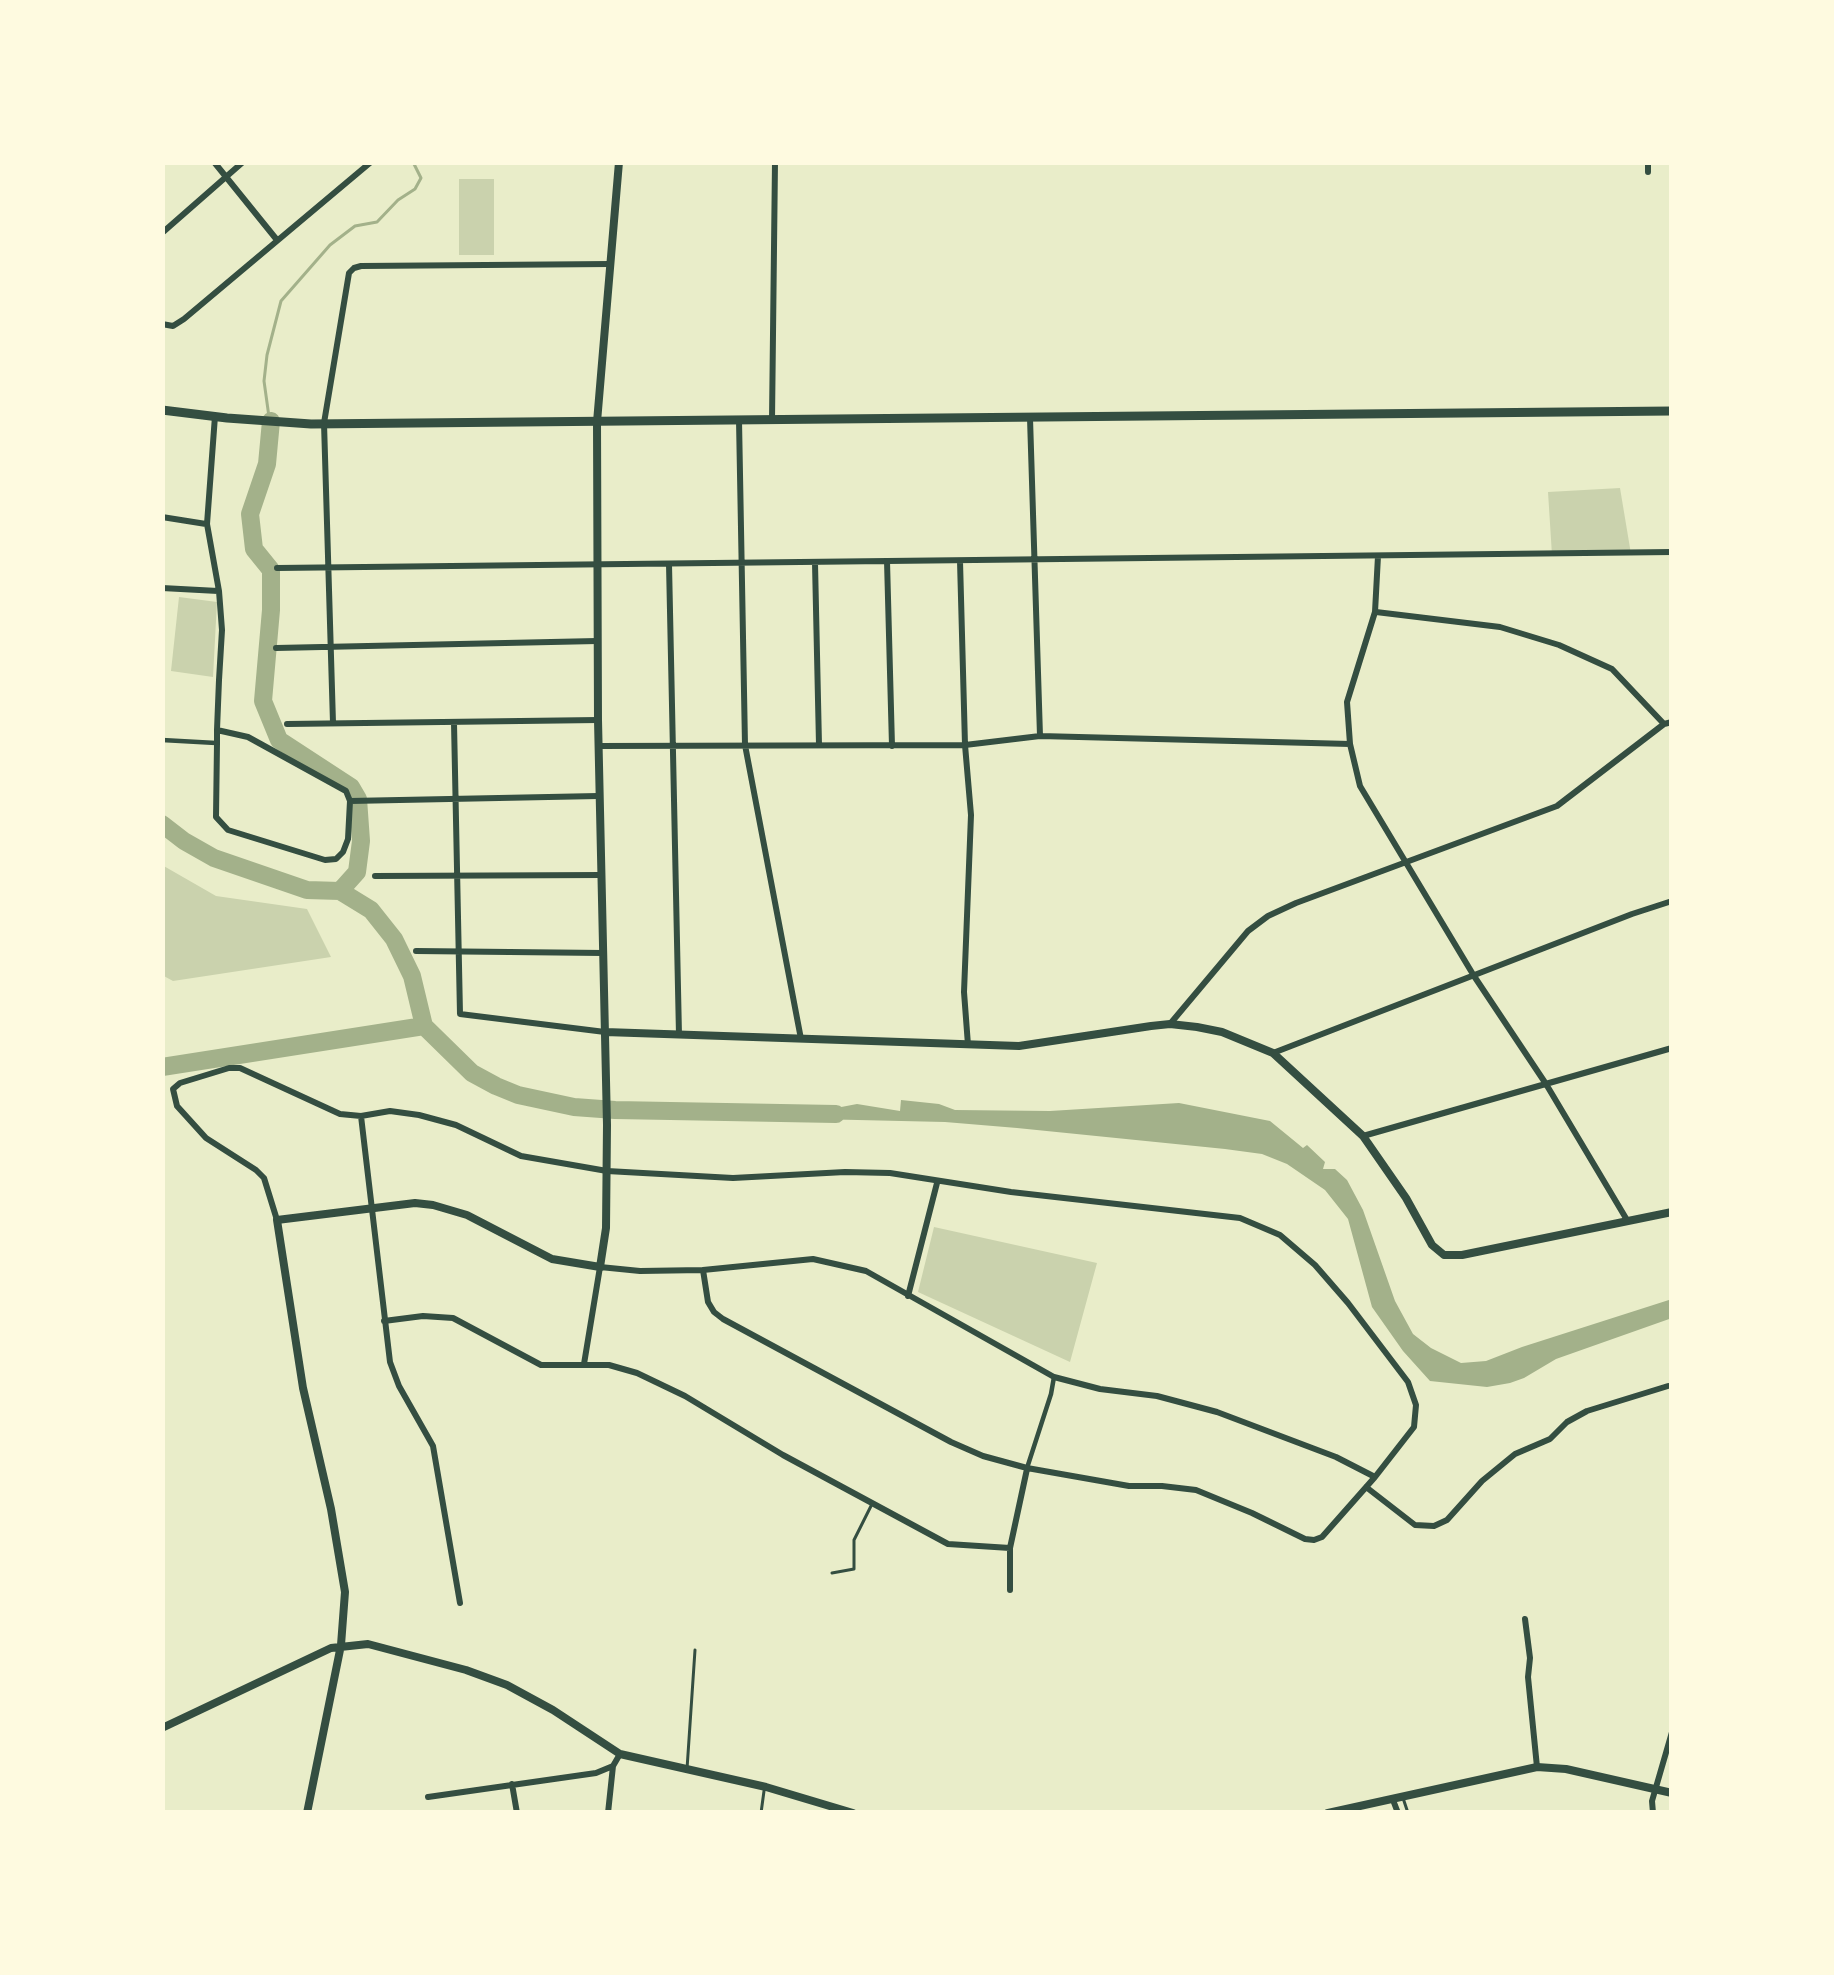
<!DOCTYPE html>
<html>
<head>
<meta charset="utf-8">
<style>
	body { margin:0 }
	#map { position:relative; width:1834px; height:1975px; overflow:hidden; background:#e9edc9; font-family:Karla,sans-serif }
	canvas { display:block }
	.frame { position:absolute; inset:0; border:165px solid #fefae0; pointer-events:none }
</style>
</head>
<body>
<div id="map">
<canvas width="1834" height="1975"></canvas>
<div class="frame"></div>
</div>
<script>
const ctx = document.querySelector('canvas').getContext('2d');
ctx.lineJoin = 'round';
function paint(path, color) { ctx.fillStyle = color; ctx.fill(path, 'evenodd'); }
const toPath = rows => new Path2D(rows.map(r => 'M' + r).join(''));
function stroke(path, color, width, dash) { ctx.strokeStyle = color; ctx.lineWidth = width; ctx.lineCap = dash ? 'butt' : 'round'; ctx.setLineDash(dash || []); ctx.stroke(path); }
paint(toPath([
	[459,179,494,179,494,255,459,255],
	[1620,488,1631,554,1552,555,1548,492],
	[179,597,217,602,213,677,171,671],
	[162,865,216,896,307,909,331,957,173,981,162,975],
	[934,1227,1097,1263,1070,1362,918,1292]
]), '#cad2ad');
paint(toPath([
	[901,1100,939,1104,955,1110,1050,1111,1179,1103,1270,1121,1303,1148,1307,1145,1325,1162,1323,1169,1335,1169,1347,1180,1363,1210,1395,1301,1413,1334,1431,1348,1461,1363,1486,1361,1522,1347,1672,1299,1672,1318,1556,1359,1524,1378,1510,1383,1487,1387,1430,1381,1403,1351,1372,1307,1348,1219,1325,1190,1287,1164,1262,1154,1225,1149,1017,1128,945,1122,814,1119,815,1112,857,1104,900,1111]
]), '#a3b18a');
stroke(toPath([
	[269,417,264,381,267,355,281,301,330,245,355,226,377,222,398,200,415,189,421,178,413,162]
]), '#a3b18a', 3);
stroke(toPath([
	[271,421,267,464,250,514,254,549,271,570,271,610,263,701,279,740,351,787,358,799,361,841,357,872,340,891],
	[162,824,184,841,214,858,307,890,340,891,371,910,394,939,412,976,424,1026,472,1073,496,1086,518,1095,574,1107,615,1110,836,1114],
	[162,1067,424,1026]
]), '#a3b18a', 18);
stroke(toPath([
	[832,1573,854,1569,854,1540,872,1504],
	[687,1769,695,1650],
	[1403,1798,1408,1813],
	[761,1813,764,1791]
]), '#344e41', 3);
stroke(toPath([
	[162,740,216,743],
	[1027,1468,1051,1394,1054,1377]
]), '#344e41', 4.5);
stroke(toPath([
	[214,162,277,240],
	[1648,162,1648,172],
	[162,233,243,162],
	[162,324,173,326,184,319,371,162],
	[215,416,207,524,219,591,222,630,219,680,217,730,217,743,216,817,228,830,325,860,336,859,343,852,348,839,350,801,346,791,248,737,217,730],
	[1030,418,1040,736],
	[739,420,745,745,801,1039],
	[772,420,775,162],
	[162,517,206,524],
	[1378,556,1375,612,1347,702,1350,744,1360,786,1474,976,1546,1084,1627,1220],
	[887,561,892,746],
	[960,561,965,745,971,815,964,992,968,1045],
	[815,563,819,745],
	[669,564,679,1035],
	[277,568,1672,552],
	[162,588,218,591],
	[1376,612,1500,627,1559,645,1612,669,1664,724],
	[276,648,597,641],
	[333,723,324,423,349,273,354,268,361,266,610,264],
	[454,723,460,1014,605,1032],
	[287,724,598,720],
	[599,746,965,745,1040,736,1350,744],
	[350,801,598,796],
	[375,876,602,875],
	[416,951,603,953],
	[1170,1024,1248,931,1268,916,1296,903,1557,806,1664,724,1672,722],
	[1273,1053,1632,914,1672,901],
	[361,1116,390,1362,399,1386,433,1446,460,1603],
	[1363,1136,1672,1048],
	[277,1220,264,1178,256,1170,206,1138,177,1106,173,1089,180,1083,229,1068,240,1068,340,1114,361,1116,390,1111,419,1115,456,1125,521,1156,607,1171,733,1178,845,1172,890,1173,1011,1192,1240,1218,1280,1235,1315,1265,1348,1303,1408,1382,1416,1405,1414,1427,1375,1477,1322,1537,1314,1540,1305,1539,1252,1513,1196,1490,1162,1486,1129,1486,1027,1468,983,1456,951,1442,723,1319,714,1312,708,1302,703,1270],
	[908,1296,937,1183],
	[384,1321,423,1316,453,1318,541,1365,609,1365,637,1373,685,1396,783,1455,948,1544,1010,1548],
	[584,1364,600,1267,640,1271,703,1270,813,1259,866,1271,1054,1377,1100,1389,1157,1396,1217,1412,1336,1457,1375,1477],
	[1366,1487,1415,1525,1434,1526,1447,1520,1482,1481,1515,1454,1550,1439,1567,1422,1587,1411,1668,1386],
	[1010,1590,1010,1548,1027,1469],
	[1525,1619,1530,1658,1528,1677,1537,1767],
	[512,1784,517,1813],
	[428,1797,596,1773,613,1766,620,1754],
	[1393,1800,1398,1813],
	[608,1813,613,1766],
	[1653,1813,1652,1801,1672,1732]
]), '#344e41', 6);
stroke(toPath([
	[605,1032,1019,1046,1151,1026,1170,1024,1197,1027,1222,1032,1273,1053,1363,1136,1406,1198,1432,1245,1444,1255,1462,1255,1672,1212],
	[162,1728,331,1648,368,1644,466,1670,507,1685,553,1710,620,1754,766,1787,853,1813],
	[307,1813,341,1645,345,1592,331,1509,303,1388,277,1220,415,1203,433,1205,467,1215,552,1259,600,1267,606,1228,607,1125,598,720,597,422,619,162],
	[1328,1813,1537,1767,1566,1769,1672,1793]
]), '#344e41', 8);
stroke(toPath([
	[162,410,227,418,311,424,1672,411]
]), '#344e41', 9);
</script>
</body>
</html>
